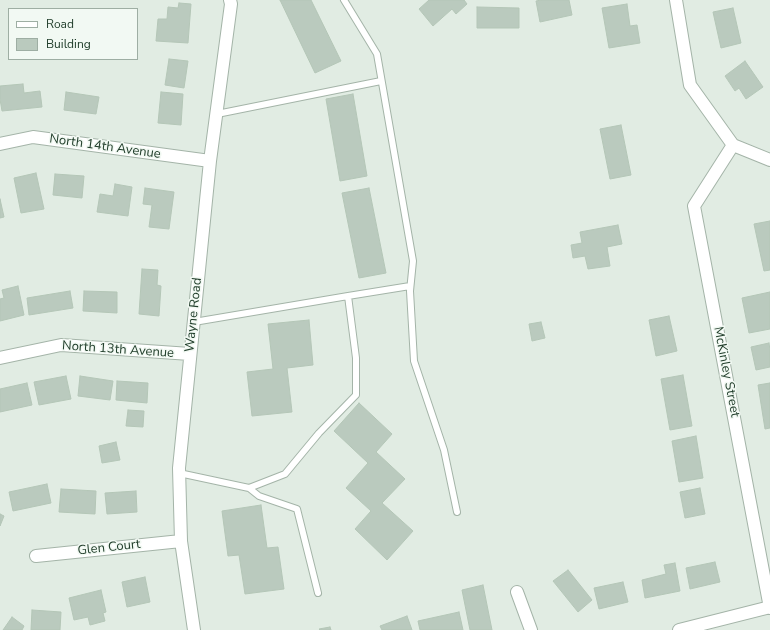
<!DOCTYPE html>
<html>
<head>
<meta charset="utf-8">
<style>
	body { margin:0 }
	#map { position:relative; width:770px; height:630px; overflow:hidden; background:#e1ece3; font-family:"Nunito Sans",sans-serif }
	canvas { display:block }
	.legend { position:absolute; left:8px; top:8px; width:130px; height:52px; box-sizing:border-box; background:#f2f9f3; border:1px solid #9eaea3; margin:0; padding:5px 7px; list-style:none; font-size:12px; color:#213e2b }
	.legend li { display:flex; align-items:center; gap:8px; height:20px }
	.legend b { width:20px; border:1px solid #9eaea3 }
</style>
</head>
<body>
<div id="map">
<canvas width="770" height="630"></canvas>
<ul class="legend">
<li><b style="height:5px;background:#fff"></b>Road</li>
<li><b style="height:11px;background:#bacabe"></b>Building</li>
</ul>
</div>
<script>
const ctx = document.querySelector('canvas').getContext('2d');
ctx.lineJoin = 'round';
function paint(path, color) { ctx.fillStyle = color; ctx.fill(path, 'evenodd'); }
const toPath = rows => new Path2D(rows.map(r => 'M' + r).join(''));
function stroke(path, color, width, dash) { ctx.strokeStyle = color; ctx.lineWidth = width; ctx.lineCap = dash ? 'butt' : 'round'; ctx.setLineDash(dash || []); ctx.stroke(path); }
function label(font, color, halo, rows, align = 'center') {
  ctx.font = font + ' "Nunito Sans",sans-serif'; ctx.lineWidth = 3; ctx.setLineDash([]); ctx.textBaseline = 'middle'; ctx.strokeStyle = halo; ctx.fillStyle = color; for (const [text, x, y, turn = 0] of rows) {
    ctx.save(); ctx.translate(x, y); ctx.rotate((+turn || 0) * Math.PI / 180); ctx.textAlign = isNaN(turn) ? turn : align; if (halo) ctx.strokeText(text, 0, 0); ctx.fillText(text, 0, 0); ctx.restore();
  }
}
const building = toPath([
	[280,0,311,0,341,61,315,73,280,0],
	[429,0,464,0,467,4,456,14,452,9,433,26,419,9,429,0],
	[541,0,569,0,572,15,540,22,536,1,541,0],
	[179,3,191,4,188,43,156,41,158,19,167,19,168,7,178,8,179,3],
	[627,4,630,26,637,25,640,43,609,48,602,8,627,4],
	[477,7,519,8,519,28,477,28,477,7],
	[733,8,741,43,721,48,713,12,733,8],
	[169,59,188,61,184,88,165,85,169,59],
	[745,61,763,87,746,99,739,88,735,91,725,76,745,61],
	[23,84,24,93,40,91,42,107,2,111,0,99,0,86,23,84],
	[66,92,99,97,96,114,64,110,66,92],
	[161,92,183,94,181,125,158,123,161,92],
	[353,94,367,176,340,181,326,99,353,94],
	[621,125,631,175,610,179,600,129,621,125],
	[36,173,44,209,21,213,14,178,36,173],
	[55,174,84,176,82,198,53,195,55,174],
	[115,184,132,187,128,216,97,212,100,194,113,196,115,184],
	[145,188,174,192,169,229,149,227,152,205,143,204,145,188],
	[369,188,386,273,359,278,342,193,369,188],
	[0,199,4,217,0,218,0,199],
	[770,221,770,270,764,271,754,224,770,221],
	[618,225,622,244,607,247,610,266,588,269,585,256,573,258,571,245,582,243,580,232,618,225],
	[142,269,158,270,157,285,161,286,159,316,139,314,142,269],
	[18,286,24,315,0,321,0,299,4,298,2,290,18,286],
	[70,291,73,308,29,315,27,298,70,291],
	[84,291,117,292,117,313,83,311,84,291],
	[770,292,770,329,749,333,742,298,770,292],
	[669,316,677,351,656,356,649,320,669,316],
	[309,320,313,365,287,368,292,412,252,416,247,372,273,369,268,324,309,320],
	[541,322,545,338,532,341,529,324,541,322],
	[769,343,770,350,770,367,756,370,751,347,769,343],
	[683,375,692,426,670,430,661,379,683,375],
	[66,376,71,399,39,405,34,382,66,376],
	[80,376,113,381,110,400,78,396,80,376],
	[117,381,148,383,147,403,116,400,117,381],
	[27,383,32,405,0,412,0,389,27,383],
	[770,383,770,428,765,429,758,385,770,383],
	[359,403,392,434,376,452,405,479,382,503,413,531,387,560,355,529,371,511,346,488,368,463,334,431,359,403],
	[128,410,144,411,143,427,126,426,128,410],
	[696,436,703,478,679,482,672,441,696,436],
	[116,442,120,460,102,463,99,446,116,442],
	[47,484,51,503,13,511,9,492,47,484],
	[700,488,705,514,685,518,680,492,700,488],
	[61,489,96,491,95,514,59,512,61,489],
	[136,491,137,512,107,514,105,493,136,491],
	[261,505,267,548,278,547,284,589,245,594,239,555,228,556,222,511,261,505],
	[0,514,4,516,0,526,0,514],
	[715,562,720,582,690,589,686,568,715,562],
	[675,563,680,591,645,598,642,580,666,574,664,565,675,563],
	[568,570,592,600,578,612,553,581,568,570],
	[145,577,150,602,127,607,122,582,145,577],
	[623,582,628,602,599,609,594,588,623,582],
	[483,585,492,630,470,630,462,590,483,585],
	[101,590,106,612,103,613,105,621,90,625,88,617,74,620,69,598,101,590],
	[32,610,61,612,60,630,31,630,32,610],
	[459,612,463,630,420,630,418,621,459,612],
	[407,616,412,630,382,630,380,626,407,616],
	[12,617,24,626,22,630,3,630,12,617],
	[330,627,331,630,320,630,319,629,330,627]
]);
paint(building, '#bacabe');
stroke(building, '#b4c6b7', 1);
const service = toPath([
	[344,0,377,54,413,261,410,291,414,361,444,450,457,512],
	[217,114,381,81],
	[194,322,348,296],
	[179,473,249,488],
	[318,593,297,509,259,496,249,488,285,474,319,433,356,395,356,358,348,296,410,286]
]);
const minor = toPath([
	[676,0,690,85,733,145,770,160],
	[0,144,33,137,210,161],
	[733,145,694,206,770,608],
	[0,358,61,345,190,354],
	[36,556,181,541],
	[517,592,531,630],
	[194,630,181,541,179,468,210,161,231,4,230,0],
	[679,630,770,607]
]);
stroke(service, '#a4b4a8', 8);
stroke(minor, '#a4b4a8', 14);
stroke(service, '#fff', 6);
stroke(minor, '#fff', 12);
label('13px', '#213e2b', '#f2f9f3', [
	["North 14th Avenue",105,147,8],
	["Wayne Road",194,315,-84],
	["North 13th Avenue",118,350,4],
	["McKinley Street",726,372,79],
	["Glen Court",109,548,-6]
]);
</script>
</body>
</html>
